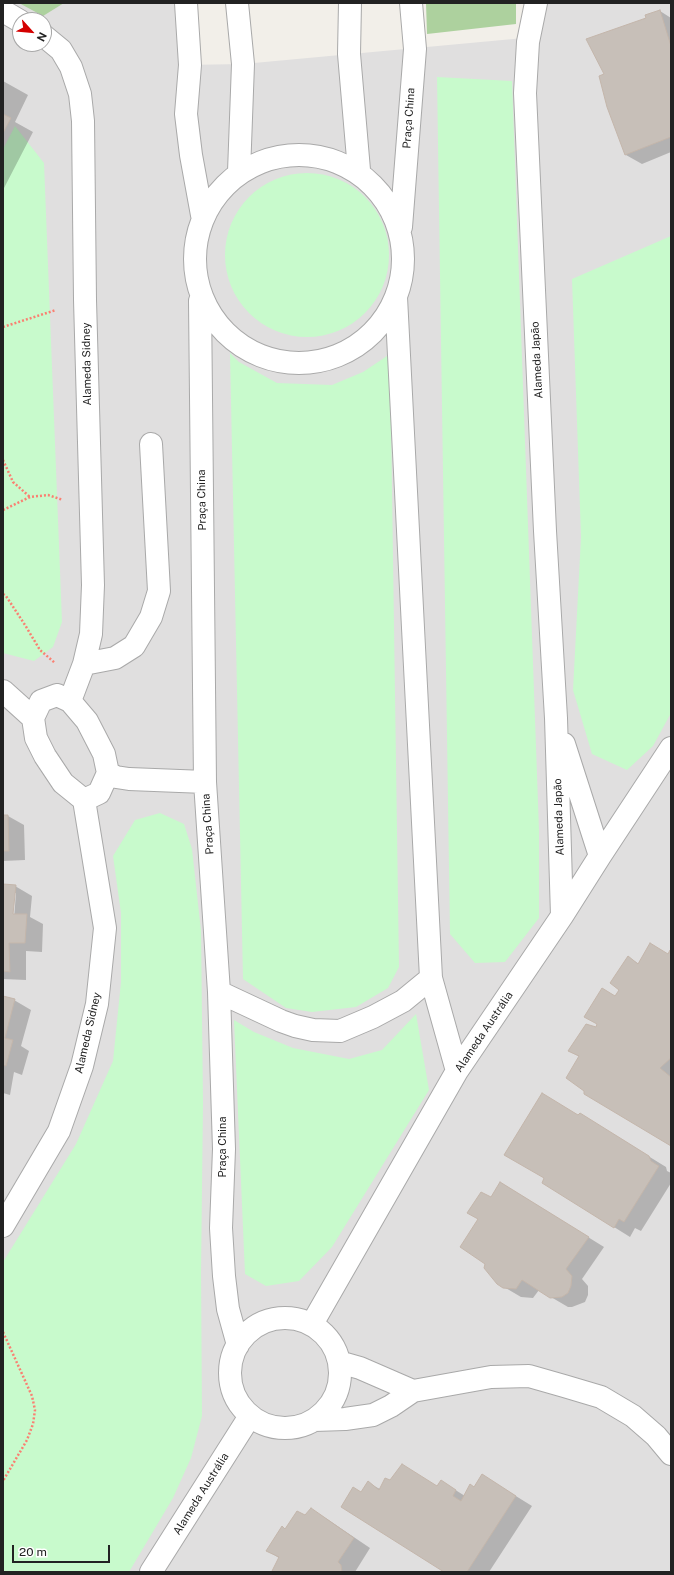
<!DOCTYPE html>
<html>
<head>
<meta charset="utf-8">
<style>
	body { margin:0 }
	#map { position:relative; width:674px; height:1575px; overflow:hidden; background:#f2efe9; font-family:"Public Sans",sans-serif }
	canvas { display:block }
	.frame { position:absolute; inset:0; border:4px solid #222; pointer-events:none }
	.north { position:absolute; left:12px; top:12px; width:40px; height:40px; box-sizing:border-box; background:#fff; border:1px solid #a7a7a7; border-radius:50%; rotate:117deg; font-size:11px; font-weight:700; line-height:16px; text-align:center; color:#222 }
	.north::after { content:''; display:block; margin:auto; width:14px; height:18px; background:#d40000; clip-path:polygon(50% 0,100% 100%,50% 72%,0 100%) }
	.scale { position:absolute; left:12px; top:1545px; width:98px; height:18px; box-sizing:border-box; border:2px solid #222; border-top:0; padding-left:5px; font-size:12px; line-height:14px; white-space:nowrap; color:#222; -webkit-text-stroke:3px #fff; paint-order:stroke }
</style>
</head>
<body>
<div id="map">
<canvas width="674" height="1575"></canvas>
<div class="frame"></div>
<div class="north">N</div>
<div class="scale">20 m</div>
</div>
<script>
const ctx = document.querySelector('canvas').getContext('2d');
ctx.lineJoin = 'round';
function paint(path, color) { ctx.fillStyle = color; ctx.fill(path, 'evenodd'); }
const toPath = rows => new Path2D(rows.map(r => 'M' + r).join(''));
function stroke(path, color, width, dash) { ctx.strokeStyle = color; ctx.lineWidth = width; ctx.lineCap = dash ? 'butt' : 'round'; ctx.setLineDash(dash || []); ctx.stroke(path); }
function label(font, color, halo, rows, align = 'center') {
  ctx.font = font + ' "Public Sans",sans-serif'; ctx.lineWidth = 3; ctx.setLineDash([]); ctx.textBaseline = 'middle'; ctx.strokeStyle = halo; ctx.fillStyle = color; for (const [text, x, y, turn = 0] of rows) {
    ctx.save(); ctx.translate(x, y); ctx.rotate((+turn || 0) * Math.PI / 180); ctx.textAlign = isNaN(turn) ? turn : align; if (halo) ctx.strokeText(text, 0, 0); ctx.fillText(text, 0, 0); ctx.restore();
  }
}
paint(toPath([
	[3,3,180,3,184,65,243,64,524,38,525,3,671,3,671,1572,3,1572],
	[20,20,44,20,44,44,20,44]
]), '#e0dfdf');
paint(toPath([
	[19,3,64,3,43,16],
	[426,3,516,3,516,24,427,34]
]), '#add19e');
paint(toPath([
	[437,77,512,81,539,830,539,918,505,962,475,963,450,934],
	[15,126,44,163,62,622,53,647,34,661,3,653,3,149],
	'225 255a82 82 0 1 1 164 0a82 82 0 1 1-164 0Z',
	[671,236,671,713,653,746,627,770,592,754,573,690,581,537,572,279],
	[230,353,239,362,277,383,332,385,363,372,390,354,399,967,388,988,356,1007,312,1012,286,1008,243,979],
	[160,813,184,824,192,849,201,931,203,1103,201,1272,202,1416,191,1458,173,1498,129,1572,3,1572,3,1262,76,1144,113,1061,121,982,121,913,113,856,135,820],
	[416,1014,429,1090,332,1247,299,1281,266,1286,245,1274,234,1020,254,1032,293,1048,349,1059,382,1050]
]), '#c8facc');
paint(toPath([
	[660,11,671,18,671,152,642,164,626,155,606,75,647,19],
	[3,81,28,95,15,122,33,132,3,190],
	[3,816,8,816,24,825,25,860,3,861],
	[3,885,15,886,32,896,30,917,43,924,42,952,26,951,26,980,3,979],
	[14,893,16,893,14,919,12,919],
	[671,952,671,1145,580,1057,569,1051,596,1028,620,989,628,957,639,964,669,955],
	[3,997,14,1000,31,1010,21,1046,29,1051,22,1075,14,1072,10,1095,3,1093],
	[580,1114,666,1167,667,1171,671,1173,671,1183,641,1231,635,1228,630,1237,614,1227,578,1116],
	[501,1183,604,1247,582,1279,588,1286,588,1295,585,1302,572,1307,568,1307,539,1290,533,1298,521,1297,504,1287,492,1198],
	[441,1481,465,1496,474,1488,498,1485,532,1506,489,1572,446,1572,362,1493,368,1483,380,1489,437,1486],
	[311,1510,327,1519,370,1548,355,1572,276,1572,279,1558,268,1551,286,1530,306,1516]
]), '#0003');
const building = toPath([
	[660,10,671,46,671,137,625,155,607,107,599,76,604,74,586,39,646,18,645,15,660,10],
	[3,114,11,118,3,133,3,114],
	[3,815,8,815,9,851,3,851,3,815],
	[3,884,16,885,13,914,27,914,25,943,9,943,10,972,3,971,3,884],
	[650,943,668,954,670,950,671,951,671,1058,660,1068,671,1077,671,1146,584,1094,584,1091,566,1078,579,1056,568,1051,586,1024,596,1027,597,1024,584,1017,602,988,615,996,619,990,610,983,628,956,638,964,650,943],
	[3,996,15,999,5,1038,13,1040,6,1066,3,1065,3,996],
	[542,1093,578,1115,580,1113,649,1156,651,1161,659,1166,624,1222,619,1219,614,1228,542,1183,544,1178,504,1155,542,1093],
	[500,1182,589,1237,566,1269,572,1276,571,1286,568,1293,562,1297,550,1298,522,1280,516,1289,503,1288,497,1284,484,1268,485,1264,460,1247,478,1219,467,1213,481,1192,491,1197,500,1182],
	[402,1464,437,1486,441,1480,456,1490,453,1496,461,1501,470,1484,474,1487,482,1474,516,1496,467,1572,444,1572,341,1507,353,1487,361,1492,368,1481,379,1490,385,1478,390,1480,402,1464],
	[311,1508,354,1538,338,1562,341,1565,342,1572,274,1572,272,1571,279,1557,266,1551,282,1526,285,1529,297,1511,305,1515,311,1508]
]);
paint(building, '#c7bfb8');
stroke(building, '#c4b6ab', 1);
const minor = toPath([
	[186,3,190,65,186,114,191,155,202,215],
	[237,3,243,64,239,172],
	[350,3,349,54,359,170],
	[536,3,528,42,525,93,545,531,556,718,562,916],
	[3,11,20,21],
	[44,36,61,50,71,67,80,94,83,121,85,300,93,585,91,634,84,664,70,701],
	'195 259a104 104 0 1 1 208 0a104 104 0 1 1-208 0Z',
	[401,227,415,49,411,3],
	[396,297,431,978,457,1071],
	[200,301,205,782,219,992,224,1149,221,1228,224,1276,228,1309,238,1345],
	[84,664,115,658,134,646,151,617,159,591,151,444],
	[3,691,33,718],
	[57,695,70,701,87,721,104,754,108,773,99,793,84,800,63,783,45,756,36,738,33,718,41,701,57,695],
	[564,744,600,856],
	[108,773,116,777,129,779,205,782],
	[219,992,281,1021,295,1026,313,1030,340,1031,373,1017,403,1001,431,978],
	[3,1226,59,1131,82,1066,97,1004,105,928,84,800],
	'230 1373a55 55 0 1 1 110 0a55 55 0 1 1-110 0Z',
	[312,1324,457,1071,562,916,600,856,671,748],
	[339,1362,360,1368,413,1391],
	[314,1420,345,1419,373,1415,391,1406,413,1391,491,1377,529,1376,564,1386,601,1397,633,1416,656,1436,671,1454],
	[151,1572,250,1416]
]);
stroke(minor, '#a9a9a9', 24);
stroke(toPath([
	[3,327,56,310],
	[3,460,13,482,30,497,29,497],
	[3,510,30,497,48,495,63,500],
	[3,594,6,596,25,625,40,650,55,663],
	[3,1332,32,1396,35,1410,33,1424,27,1440,3,1481]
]), '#fa8072', 2.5, [2, 2]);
stroke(minor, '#fff', 22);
label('11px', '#222', '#fff', [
	["Praça China",409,118,-86],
	["Alameda Japão",537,360,-93],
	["Alameda Sidney",87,364,-91],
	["Praça China",202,500,-91],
	["Alameda Japão",559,817,-92],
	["Praça China",208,824,-94],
	["Alameda Austrália",484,1032,-56],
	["Alameda Sidney",88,1033,-77],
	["Praça China",223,1147,-90],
	["Alameda Austrália",201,1494,-58]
]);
</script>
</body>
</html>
